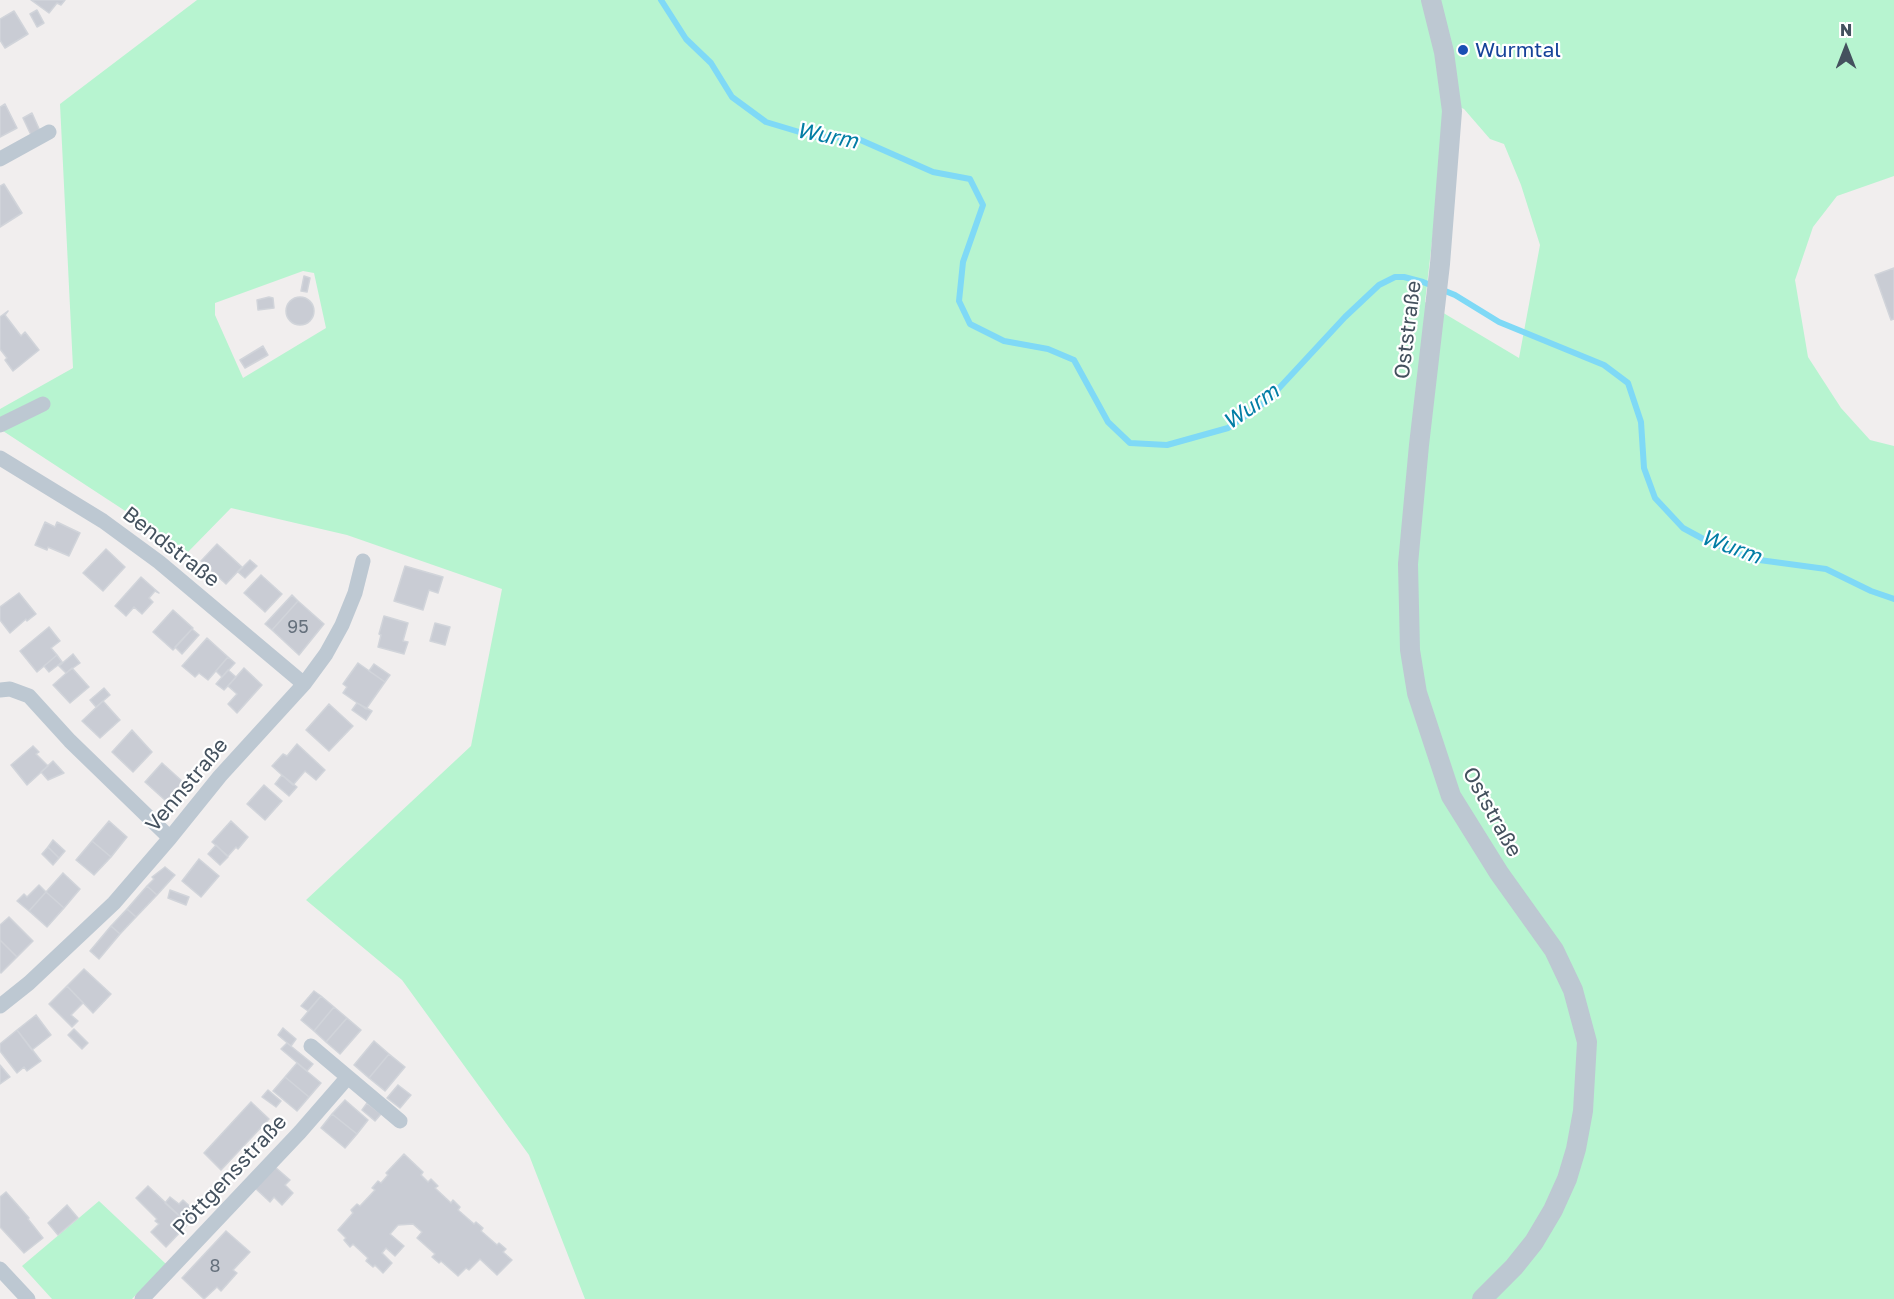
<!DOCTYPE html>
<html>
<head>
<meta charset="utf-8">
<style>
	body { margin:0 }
	#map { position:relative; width:1894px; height:1299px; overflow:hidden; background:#f1eeee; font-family:"Golos Text",sans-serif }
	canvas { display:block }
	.north { position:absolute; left:1816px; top:18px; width:60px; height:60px; -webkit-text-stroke:4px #fff; paint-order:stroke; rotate:0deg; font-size:16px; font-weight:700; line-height:24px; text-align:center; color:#44515e }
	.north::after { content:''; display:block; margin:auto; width:21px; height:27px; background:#44515e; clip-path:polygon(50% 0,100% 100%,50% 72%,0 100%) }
</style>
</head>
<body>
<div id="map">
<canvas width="1894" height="1299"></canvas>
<div class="north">N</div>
</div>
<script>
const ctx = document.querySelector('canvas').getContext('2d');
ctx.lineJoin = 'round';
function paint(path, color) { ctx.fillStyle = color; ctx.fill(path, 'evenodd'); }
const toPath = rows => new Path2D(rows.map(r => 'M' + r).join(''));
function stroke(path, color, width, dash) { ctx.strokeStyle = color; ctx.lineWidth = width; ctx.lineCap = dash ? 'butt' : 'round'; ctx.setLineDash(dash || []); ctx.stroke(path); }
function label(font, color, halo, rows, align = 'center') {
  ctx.font = font + ' "Golos Text",sans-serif'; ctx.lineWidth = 4.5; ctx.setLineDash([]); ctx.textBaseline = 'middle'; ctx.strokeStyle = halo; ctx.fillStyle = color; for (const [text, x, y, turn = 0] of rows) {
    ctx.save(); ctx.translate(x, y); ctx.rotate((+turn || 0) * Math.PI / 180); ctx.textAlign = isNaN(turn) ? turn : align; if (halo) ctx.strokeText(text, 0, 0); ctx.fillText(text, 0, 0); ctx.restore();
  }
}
paint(toPath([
	[197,0,1894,0,1894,176,1837,196,1813,227,1795,280,1808,357,1841,408,1870,440,1894,446,1894,1299,585,1299,529,1155,402,980,306,900,471,746,502,589,347,535,231,508,188,552,0,429,0,409,73,368,60,104],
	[1448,102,1464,109,1490,139,1504,144,1521,185,1540,245,1519,358,1425,302],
	[303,271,314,273,326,328,243,378,215,315,215,303],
	[99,1201,166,1264,132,1299,52,1299,22,1266]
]), '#b7f4d0');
stroke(toPath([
	[661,0,686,39,711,63,732,97,766,122,816,137,856,138,933,172,970,179,983,205,963,262,959,301,970,324,1004,341,1048,349,1074,360,1108,422,1130,443,1167,445,1228,428,1268,400,1345,317,1379,285,1395,277,1404,277,1423,282,1455,295,1499,322,1604,365,1628,383,1641,422,1644,468,1655,498,1683,528,1707,541,1752,559,1826,569,1871,591,1894,599]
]), '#7fd9f6', 6);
const building = toPath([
	[31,0,65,0,61,5,57,3,49,13,31,0],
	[37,10,44,23,37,27,30,14,37,10],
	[14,11,28,34,5,48,0,40,0,19,14,11],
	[5,104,17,128,0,137,0,107,5,104],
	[32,113,40,131,31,135,23,118,32,113],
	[4,184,22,213,0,227,0,186,4,184],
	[1894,268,1894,319,1891,320,1875,275,1894,268],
	[304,276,310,278,307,292,301,291,304,276],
	[269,297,273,298,274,308,258,310,257,300,269,297],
	'286 311a14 14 0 1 1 28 0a14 14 0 1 1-28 0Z',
	[8,311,5,315,21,336,25,332,39,350,13,371,5,360,7,358,0,349,0,317,8,311],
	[263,346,268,355,245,368,240,360,263,346],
	[45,522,55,527,57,522,80,533,69,556,48,547,47,550,35,545,45,522],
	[217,544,242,567,226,584,201,561,217,544],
	[106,549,125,567,103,591,83,573,106,549],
	[250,560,257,566,245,578,238,572,250,560],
	[405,566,443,577,438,593,429,590,423,610,394,601,405,566],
	[261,575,282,594,265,612,244,593,261,575],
	[141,577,159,593,155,591,149,598,153,602,142,614,134,607,126,616,115,606,141,577],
	[19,593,36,614,27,621,26,619,10,633,0,620,0,607,19,593],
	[292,595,298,601,272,630,265,624,292,595],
	[298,601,324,624,299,655,272,630,298,601],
	[173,610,193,628,173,650,153,632,173,610],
	[384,616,408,623,403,641,408,642,404,654,378,647,381,635,379,634,384,616],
	[435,623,450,627,445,645,430,641,435,623],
	[49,627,60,641,51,648,57,655,37,672,20,651,49,627],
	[192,629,199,635,182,654,175,647,192,629],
	[207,638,228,657,208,680,199,673,195,677,182,666,207,638],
	[73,654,80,663,66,673,59,666,73,654],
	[57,655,62,662,49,672,44,666,57,655],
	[228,657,235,663,222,677,216,671,228,657],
	[358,663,385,682,366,709,343,693,347,687,343,684,358,663],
	[374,664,390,675,385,682,369,671,374,664],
	[72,668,89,687,70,703,53,685,72,668],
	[244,668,262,685,237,713,228,704,237,694,228,686,244,668],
	[228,670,236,677,224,690,216,684,228,670],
	[104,688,110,695,96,707,90,700,104,688],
	[103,701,120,720,100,738,82,721,103,701],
	[357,703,372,711,366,720,352,710,357,703],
	[329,704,353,726,329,751,306,730,329,704],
	[132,730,152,752,133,772,112,752,132,730],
	[297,744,325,770,316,780,305,771,293,785,272,766,283,754,287,756,297,744],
	[33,746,39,752,36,754,48,766,27,785,11,765,33,746],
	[53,761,64,773,48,780,41,772,53,761],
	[162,763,183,782,166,801,145,782,162,763],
	[282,775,297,787,289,796,275,784,282,775],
	[264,785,282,801,265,820,247,804,264,785],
	[109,821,127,837,111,857,92,841,109,821],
	[231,821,248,837,238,849,236,847,228,856,212,842,231,821],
	[53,840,65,851,59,858,48,847,53,840],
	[92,841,111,857,94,875,76,860,92,841],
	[216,845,228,857,220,865,208,854,216,845],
	[48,847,59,858,53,865,42,854,48,847],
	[199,859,219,876,201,897,182,881,199,859],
	[165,867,175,875,157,895,147,886,154,879,152,877,165,867],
	[63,873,80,889,64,908,46,892,63,873],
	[39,885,46,892,29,911,17,901,24,894,27,897,39,885],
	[147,886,157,895,136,917,127,909,147,886],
	[170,890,189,897,186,905,168,898,170,890],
	[46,892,64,908,47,927,29,911,46,892],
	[127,909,136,917,120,934,111,926,127,909],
	[9,917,33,941,17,957,0,940,0,925,9,917],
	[111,926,120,934,99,959,90,951,111,926],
	[0,940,17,957,1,973,0,972,0,940],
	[84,969,111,994,93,1013,67,986,84,969],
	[67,986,83,1003,71,1015,78,1021,72,1027,49,1004,67,986],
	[314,991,321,996,308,1011,301,1006,314,991],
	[321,996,334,1007,314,1031,301,1020,321,996],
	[334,1007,347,1018,326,1042,314,1031,334,1007],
	[36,1015,51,1035,32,1050,17,1030,36,1015],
	[347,1018,361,1030,340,1054,326,1042,347,1018],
	[283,1028,296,1039,291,1046,278,1035,283,1028],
	[74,1029,88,1043,82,1049,68,1035,74,1029],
	[17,1030,41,1061,27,1071,24,1067,17,1073,0,1051,0,1044,17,1030],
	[374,1041,389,1054,369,1078,354,1065,374,1041],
	[287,1043,313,1064,307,1071,281,1049,287,1043],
	[389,1054,405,1067,385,1091,369,1078,389,1054],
	[297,1063,321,1083,309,1097,285,1077,297,1063],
	[0,1065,10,1077,0,1084,0,1065],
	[285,1077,309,1097,297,1111,273,1091,285,1077],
	[398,1085,411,1095,400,1108,387,1098,398,1085],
	[268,1090,281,1101,276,1107,262,1097,268,1090],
	[345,1100,368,1120,357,1134,332,1114,345,1100],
	[251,1102,269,1119,221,1170,204,1153,251,1102],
	[367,1103,381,1114,375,1121,362,1110,367,1103],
	[332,1114,357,1134,345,1148,321,1128,332,1114],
	[404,1154,423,1172,421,1175,428,1182,431,1179,438,1186,435,1188,451,1203,453,1200,460,1207,458,1210,474,1224,476,1222,483,1228,481,1231,497,1245,499,1243,506,1249,503,1252,512,1260,497,1275,480,1259,469,1270,466,1268,458,1276,441,1261,439,1263,432,1257,435,1254,417,1238,422,1232,413,1224,398,1225,390,1234,404,1246,395,1256,386,1248,382,1253,392,1263,383,1273,375,1265,373,1267,366,1261,368,1258,353,1244,350,1247,344,1240,346,1238,338,1230,353,1213,351,1210,357,1204,360,1206,375,1190,372,1188,378,1181,381,1183,388,1175,386,1173,404,1154],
	[275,1167,290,1180,285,1185,293,1193,282,1205,274,1197,270,1202,255,1188,275,1167],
	[148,1186,188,1224,166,1247,151,1232,159,1224,155,1221,157,1219,136,1198,148,1186],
	[6,1192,29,1218,28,1219,43,1238,24,1253,0,1227,0,1197,6,1192],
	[170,1197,179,1204,183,1200,198,1214,188,1224,165,1203,170,1197],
	[67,1205,78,1218,58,1235,48,1223,67,1205],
	[226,1231,250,1252,233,1270,237,1273,221,1291,217,1287,204,1299,182,1278,226,1231]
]);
paint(building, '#c9ccd4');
stroke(building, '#d1d4da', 1.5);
stroke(toPath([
	[0,159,49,132],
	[0,425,43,404],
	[0,458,103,521,159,562,304,684],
	[0,690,10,689,29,696,70,741,170,838],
	[0,1006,29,983,114,903,170,838,220,776,304,684,326,654,342,625,355,593,363,561],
	[311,1046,400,1121],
	[0,1269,28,1299],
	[142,1299,300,1132,347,1078]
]), '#bdc8d2', 15);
stroke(toPath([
	[1431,0,1444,52,1452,111,1440,264,1419,445,1408,564,1410,650,1417,693,1451,796,1499,873,1554,950,1573,990,1587,1042,1583,1111,1576,1149,1567,1179,1553,1210,1534,1242,1514,1267,1482,1299]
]), '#bdc8d2', 20);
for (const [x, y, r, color] of [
	[1463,50,6,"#1a4fb4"]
]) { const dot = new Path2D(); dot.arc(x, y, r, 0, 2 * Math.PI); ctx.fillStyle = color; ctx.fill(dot); stroke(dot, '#fff', 2); }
label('18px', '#65707c', null, [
	["95",298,627],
	["8",215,1266]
]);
label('21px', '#164399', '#fff', [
	["Wurmtal",1475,50]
], 'left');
label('21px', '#44515e', '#fff', [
	["Oststraße",1408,330,-83],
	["Bendstraße",171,547,38],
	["Vennstraße",187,785,-50],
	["Oststraße",1492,812,61],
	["Pöttgensstraße",230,1175,-47]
]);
label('italic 22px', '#027da5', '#fff', [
	["Wurm",827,136,11],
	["Wurm",1251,407,-35],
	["Wurm",1731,547,20]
]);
</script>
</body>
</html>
